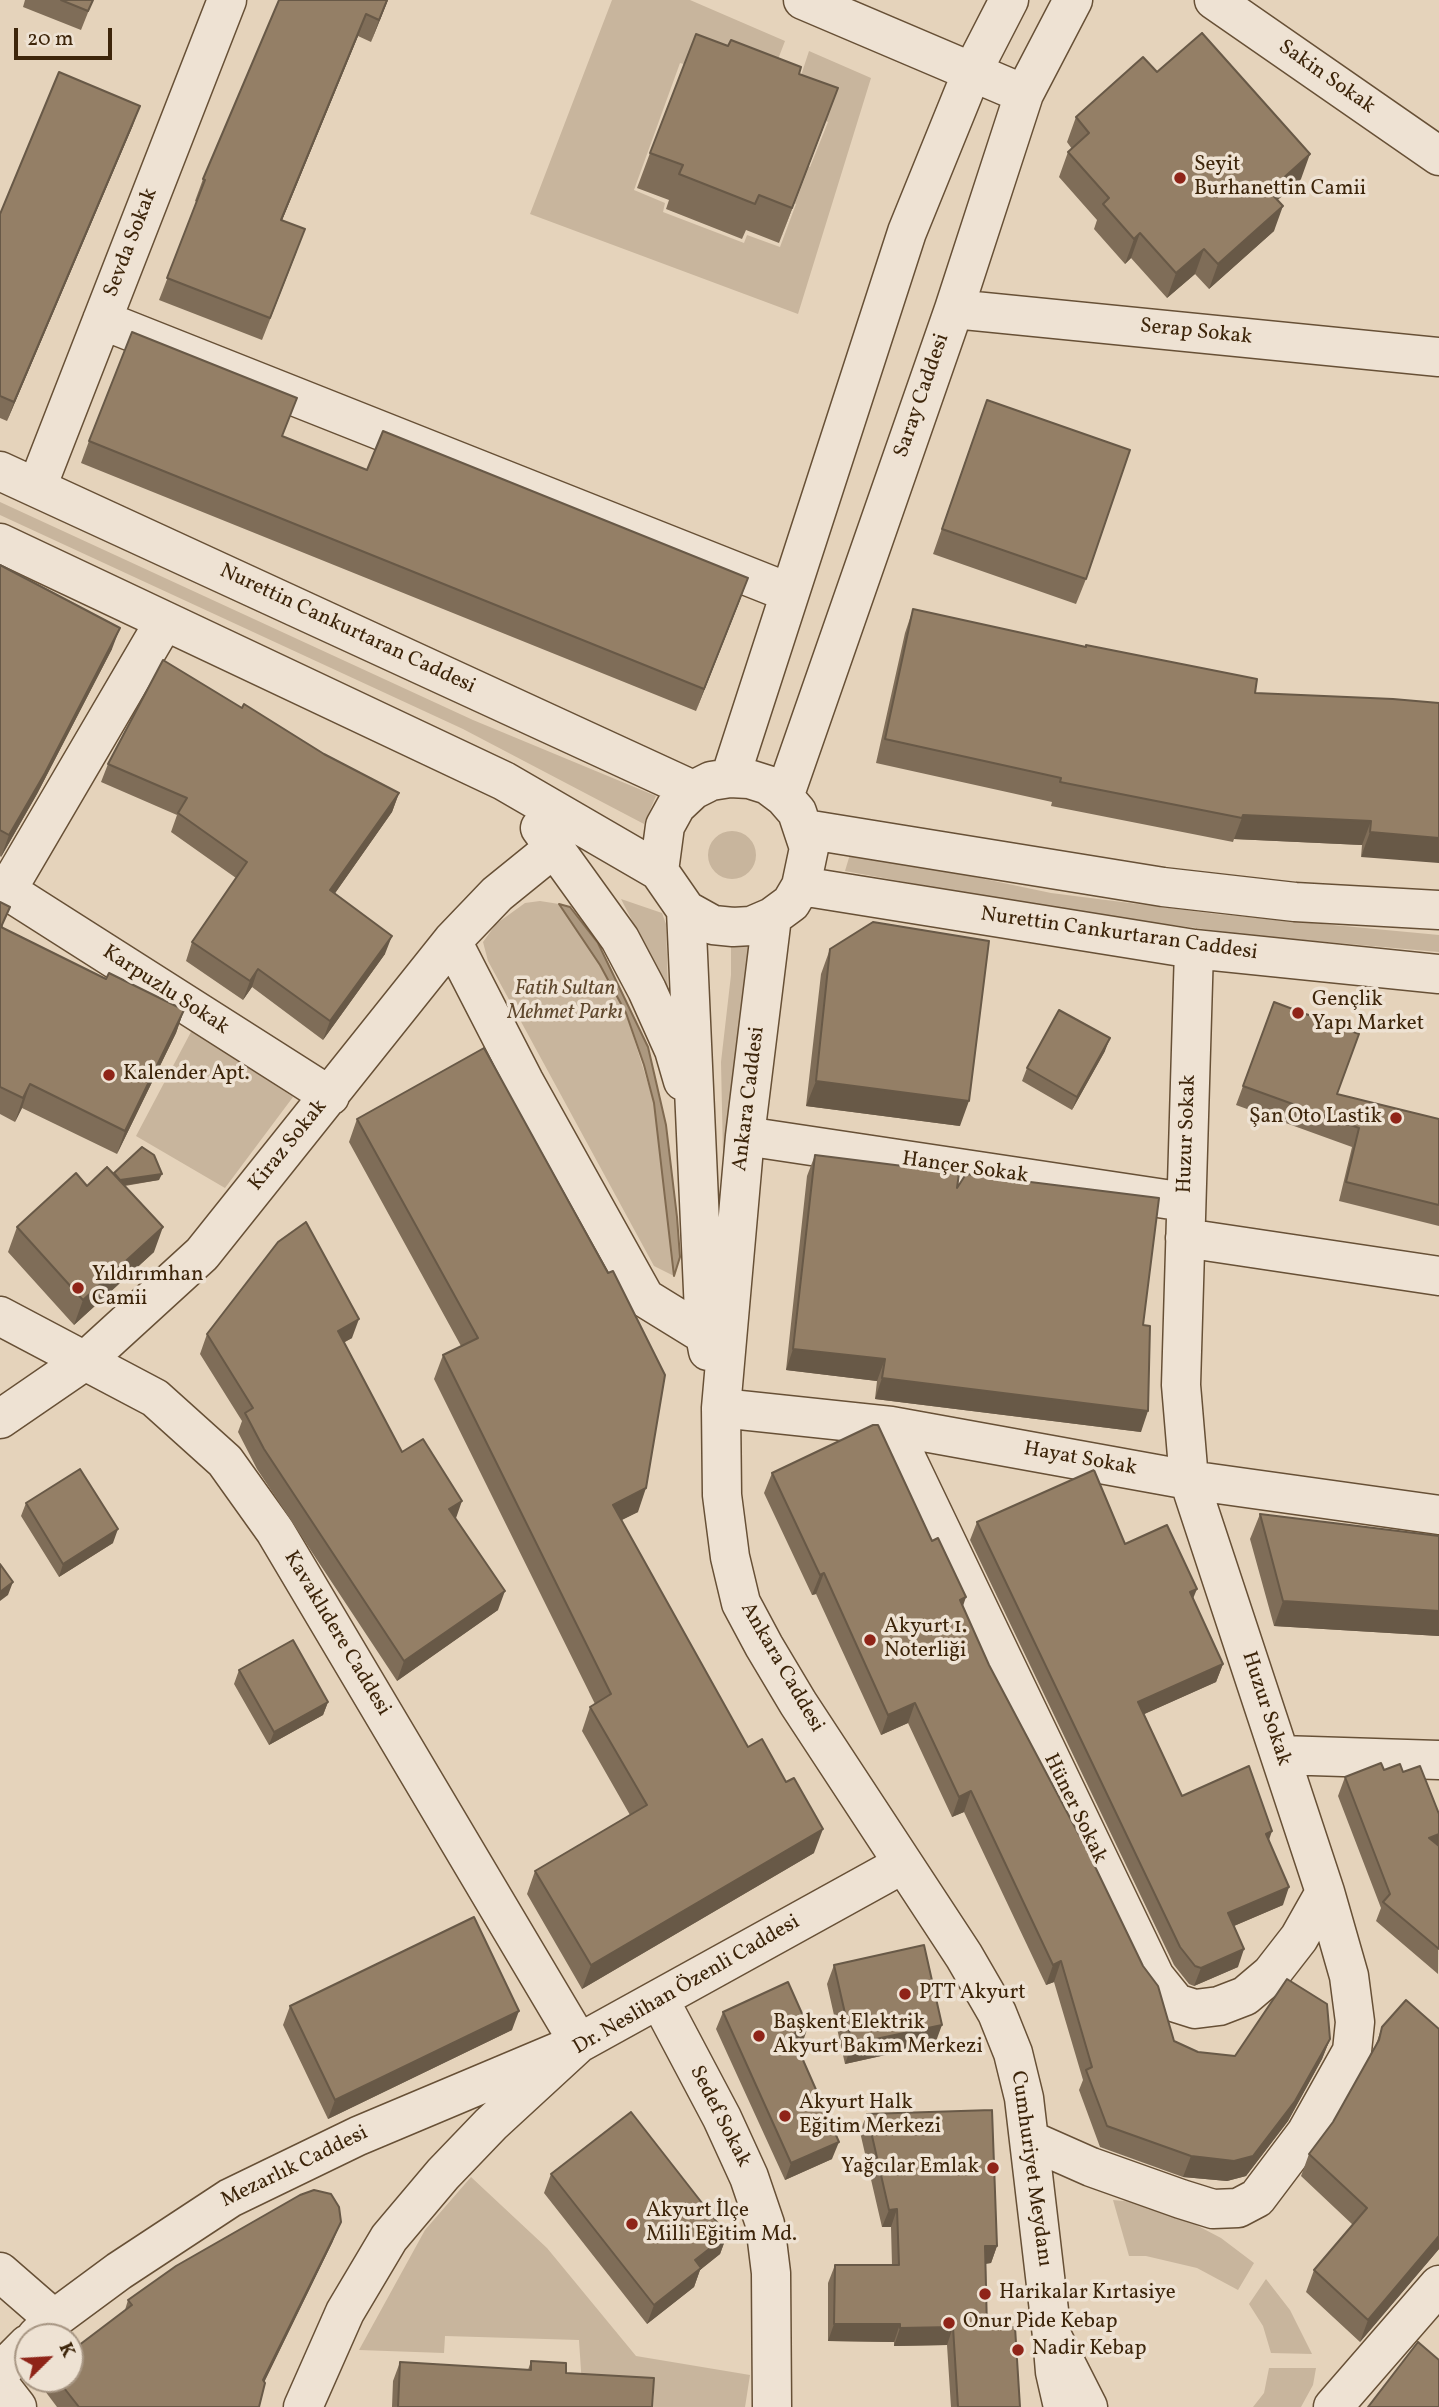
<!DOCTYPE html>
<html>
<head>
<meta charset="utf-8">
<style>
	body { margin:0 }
	#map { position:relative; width:1439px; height:2407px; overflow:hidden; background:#e5d3bb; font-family:Vollkorn,serif }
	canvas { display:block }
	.north { position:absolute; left:14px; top:2323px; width:70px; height:70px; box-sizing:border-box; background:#eee2d3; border:2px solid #a79683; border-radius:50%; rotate:66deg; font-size:19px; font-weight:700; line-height:28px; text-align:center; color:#3d250a }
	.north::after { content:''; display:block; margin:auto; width:24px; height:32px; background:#8f2418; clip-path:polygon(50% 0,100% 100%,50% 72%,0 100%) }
	.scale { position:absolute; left:14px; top:28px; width:98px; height:32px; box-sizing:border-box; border:4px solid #3d250a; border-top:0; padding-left:9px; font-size:21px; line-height:24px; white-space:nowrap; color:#3d250a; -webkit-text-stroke:5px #eee2d3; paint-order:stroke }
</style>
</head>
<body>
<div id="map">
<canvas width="1439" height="2407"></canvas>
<div class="north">K</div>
<div class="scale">20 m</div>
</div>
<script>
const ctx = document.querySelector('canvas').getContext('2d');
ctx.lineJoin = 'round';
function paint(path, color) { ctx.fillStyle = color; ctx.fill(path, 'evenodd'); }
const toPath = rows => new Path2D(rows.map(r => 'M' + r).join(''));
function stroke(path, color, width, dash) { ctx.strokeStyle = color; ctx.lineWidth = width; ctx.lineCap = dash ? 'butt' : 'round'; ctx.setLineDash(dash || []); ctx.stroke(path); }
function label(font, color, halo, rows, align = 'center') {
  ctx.font = font + ' Vollkorn,serif'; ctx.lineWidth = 7; ctx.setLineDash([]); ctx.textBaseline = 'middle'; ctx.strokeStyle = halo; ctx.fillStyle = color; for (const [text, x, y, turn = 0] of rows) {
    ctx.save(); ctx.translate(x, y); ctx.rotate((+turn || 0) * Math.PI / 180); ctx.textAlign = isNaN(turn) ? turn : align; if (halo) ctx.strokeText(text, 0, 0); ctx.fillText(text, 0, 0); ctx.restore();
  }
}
paint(toPath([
	[612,0,690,0,785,41,767,88,680,63,634,190,665,203,663,212,744,243,747,235,780,247,796,204,788,200,801,164,810,167,828,122,791,106,809,51,871,78,798,314,530,214],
	[0,502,473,720,656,796,644,824,463,729,0,515],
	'708 855a24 24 0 1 1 48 0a24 24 0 1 1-48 0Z',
	[851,851,1051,893,1216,914,1439,935,1439,952,1248,935,1052,909,845,871],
	[621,899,662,913,666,924,668,991],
	[540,901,559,904,600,965,626,1013,654,1103,674,1276,654,1266,488,961,483,942,496,924,525,903],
	[731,931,756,937,736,1044,729,1155,723,1156,721,1062,731,975],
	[192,1030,293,1097,225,1188,136,1136],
	[471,2177,547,2248,636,2356,750,2375,745,2407,653,2407,654,2391,582,2386,579,2340,445,2336,444,2353,359,2350,425,2230],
	[1113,2200,1134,2202,1179,2216,1221,2238,1254,2263,1238,2290,1197,2268,1146,2256,1129,2256],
	[1266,2279,1290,2310,1312,2354,1271,2353,1263,2326,1249,2304],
	[1269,2368,1316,2368,1313,2385,1301,2407,1253,2407,1264,2393]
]), '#c8b59d');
const water = toPath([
	[559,904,570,907,598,943,648,1047,666,1125,677,1217,680,1257,674,1276,654,1103,644,1065,626,1013,600,965,559,904]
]);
paint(water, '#ac987f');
stroke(water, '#806a50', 2);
const minor = toPath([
	[803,0,1024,94],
	[1214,0,1439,156],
	[954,309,1439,357],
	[102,320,790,593],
	[0,471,693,790],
	[37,487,227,0],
	[0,543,504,781,659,871],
	[730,778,907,232,972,72,1009,0],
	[730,778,749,779,768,785,784,797,797,812,809,848,801,886,791,903,772,917,751,926,733,927,713,925,686,910,659,871,665,826,676,806,693,790,711,781,730,778],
	[784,797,954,309,1024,94,1073,0],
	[540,828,620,939,647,990,674,1050,683,1081],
	[805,829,1163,887,1295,902,1439,910],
	[0,886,330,1096],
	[801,886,1194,949,1439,974],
	[7,890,164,622],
	[686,910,705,1335,708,1351],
	[772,917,745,1136,721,1408,722,1495,730,1557,741,1603,764,1646,798,1703,964,1956,997,2013,1013,2053,1024,2098,1052,2336],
	[452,941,524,1081,645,1298,705,1335],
	[745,1136,1185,1202],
	[1185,1238,1439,1276],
	[0,1316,155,1398,225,1461,275,1531,579,2043,358,2136,230,2198,119,2271,54,2319,36,2337],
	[721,1408,891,1426,1189,1480,1439,1515],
	[0,1419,86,1360,202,1254,452,941,497,894,555,847],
	[891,1426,1145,1956,1155,1977,1176,2003,1195,2009,1219,2006,1245,1996,1271,1974,1299,1938,1325,1892],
	[1280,1755,1439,1760],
	[659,1999,722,2118,749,2177,765,2224,771,2273,772,2407],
	[1030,2140,1091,2167,1181,2199,1213,2209,1238,2208,1257,2198,1306,2133,1352,2051,1355,2022,1349,1976,1325,1892,1189,1480,1181,1385,1194,949],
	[0,2272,54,2319],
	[0,2372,28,2344],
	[0,2385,17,2407],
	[303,2407,345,2312,389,2238,443,2174,491,2124,579,2043,903,1864],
	[1063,2407,1055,2372,1052,2336,1088,2407],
	[1333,2407,1439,2285]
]);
stroke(minor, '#675036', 41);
stroke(minor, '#eee2d3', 38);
paint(toPath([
	[25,0,93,0,81,30,23,7],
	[279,0,388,0,371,42,358,36,282,220,297,251,262,340,159,300,197,202,195,201,203,179],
	[1157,72,1301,179,1277,200,1274,231,1209,289,1195,274,1167,298,1131,258,1125,264,1094,229,1097,220,1059,177,1068,152,1072,149,1067,142,1076,117],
	[799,74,825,123,779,243,746,230,742,239,666,209,669,200,637,188,650,153],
	[133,125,7,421,0,418,0,214],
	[978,425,1086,579,1076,604,933,554],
	[283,436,367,470,740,600,696,711,81,463,89,441],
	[0,565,112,649,37,794,1,857,0,856],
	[913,609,1255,693,1439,703,1361,857,1362,845,1234,839,1233,842,1051,806,1052,802,876,763,905,633],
	[242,708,324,754,399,793,392,812,335,893,385,954,323,1040,252,987,243,1000,186,961,192,942,236,878,171,832,177,815,101,782,108,764],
	[0,902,3,928,106,979,184,1010,176,1033,117,1154,22,1108,15,1122,0,1114],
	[830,949,960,1126,806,1106,821,974],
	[1274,1002,1337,1094,1439,1119,1439,1226,1339,1201,1352,1147,1236,1105],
	[1105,1051,1072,1110,1022,1081,1027,1068],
	[357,1119,638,1512,621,1520,748,1747,814,1853,582,1989,527,1894,535,1871,630,1815,582,1731,590,1707,595,1704,434,1379,443,1355,461,1346,349,1142],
	[815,1155,957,1188,1143,1325,1141,1432,875,1399,877,1381,786,1370,807,1176],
	[114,1173,159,1180,125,1186,154,1252,74,1325,8,1252,17,1227,87,1186],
	[207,1334,352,1338,344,1342,402,1452,455,1519,498,1610,397,1681,257,1469,238,1432,242,1421,200,1354],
	[772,1473,963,1607,989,1665,1174,2041,1198,2052,1235,2056,1330,2039,1322,2059,1288,2121,1246,2176,1227,2181,1183,2177,1100,2147,1079,2090,1083,2080,1054,1982,1046,1985,964,1812,952,1817,908,1723,881,1735,816,1594,812,1595,764,1493],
	[26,1503,113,1543,59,1577,21,1516],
	[1260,1514,1439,1536,1439,1636,1274,1626,1250,1539],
	[977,1522,1125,1544,1193,1599,1223,1664,1216,1682,1144,1714,1182,1796,1269,1840,1283,1905,1234,1926,1238,1967,1194,1986,1189,1984,1174,1965,970,1540],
	[239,1670,328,1702,323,1715,269,1745,234,1684],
	[1403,1772,1439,1814,1438,1974,1376,1921,1381,1908,1338,1796,1345,1777],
	[834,1965,935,2044,845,2064,827,1984],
	[290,2006,512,2030,328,2119,283,2025],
	[723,2012,802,2044,797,2046,832,2159,785,2180,716,2029],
	[1382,2027,1439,2029,1439,2249,1360,2342,1306,2292,1314,2270,1353,2225,1301,2176,1309,2154,1333,2122,1375,2047],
	[867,2114,997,2246,991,2263,986,2264,987,2329,1020,2407,951,2407,947,2345,894,2346,894,2342,828,2341,828,2283,835,2265,892,2265,891,2227,882,2227,860,2132],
	[551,2174,727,2235,720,2254,700,2270,694,2287,647,2324,544,2193],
	[333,2241,264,2382,259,2407,57,2407,42,2387,45,2379,70,2379,125,2310,128,2300],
	[531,2361,566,2373,652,2407,392,2407,393,2381,400,2362,528,2370]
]), '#7f6d58');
paint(toPath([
	[387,0,388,0,371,42,379,20],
	[366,14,358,36,273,242,281,220],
	[838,88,825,123,779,243,792,208],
	[140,106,133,125,7,421,14,402],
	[1310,154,1301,179,1260,216,1269,191],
	[1283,206,1274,231,1209,289,1218,264],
	[1140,233,1131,258,1125,264,1134,239],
	[1204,249,1195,274,1167,298,1176,273],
	[748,578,740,600,696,711,704,689],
	[120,628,112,649,37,794,1,857,9,835],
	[399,793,392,812,324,909,330,890],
	[1243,815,1371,821,1362,845,1234,839],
	[1370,832,1439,838,1439,863,1361,857],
	[392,936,385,954,323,1040,330,1021],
	[258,969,252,987,243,1000,250,981],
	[184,1010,176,1033,117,1154,125,1131],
	[1110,1038,1105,1051,1072,1110,1077,1097],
	[816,1081,969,1101,960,1126,806,1106],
	[30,1084,22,1108,15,1122,23,1098],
	[162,1174,159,1180,101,1189,103,1183],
	[163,1227,154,1252,74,1325,83,1300],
	[359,1319,352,1338,331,1350,338,1331],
	[793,1349,885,1359,877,1381,786,1370],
	[882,1378,1148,1411,1141,1432,875,1399],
	[646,1488,638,1512,604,1529,613,1505],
	[462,1501,455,1521,449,1509],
	[118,1529,113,1543,59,1577,63,1564],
	[824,1573,816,1594,812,1595,820,1575],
	[13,1582,8,1595,0,1601,0,1592],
	[1197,1589,1190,1606,1190,1592],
	[505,1591,498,1610,397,1681,404,1661],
	[966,1597,959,1618,960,1600],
	[1283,1601,1439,1611,1439,1636,1274,1626],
	[1223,1664,1216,1682,1131,1720,1138,1702],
	[328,1702,323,1715,269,1745,274,1732],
	[915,1703,908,1723,881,1735,888,1715],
	[971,1791,964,1812,952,1817,959,1797],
	[823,1829,814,1853,582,1989,591,1965],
	[1272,1831,1266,1849,1266,1834],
	[1439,1834,1439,1850,1429,1838],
	[1289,1887,1283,1905,1222,1931,1228,1913],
	[1244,1949,1238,1967,1194,1986,1201,1968],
	[1061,1961,1054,1982,1046,1985,1053,1965],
	[519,2011,512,2030,328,2119,335,2100],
	[942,2025,935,2044,845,2064,852,2044],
	[808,2027,802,2044,786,2052,792,2035],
	[1330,2039,1322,2059,1288,2121,1246,2176,1227,2181,1183,2177,1191,2156],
	[839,2142,832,2159,785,2180,791,2163],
	[897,2209,891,2227,882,2227,889,2210],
	[341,2222,333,2241,256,2399,263,2380],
	[727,2235,720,2254,700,2270,694,2287,647,2324,654,2305,695,2260],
	[1439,2236,1439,2249,1360,2342,1368,2320],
	[985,2246,997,2246,991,2263,979,2264],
	[834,2324,900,2324,894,2342,828,2341],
	[953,2327,947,2345,894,2346,900,2328]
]), '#685947');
const building = toPath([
	[61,0,93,0,88,11,61,0],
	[279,0,387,0,379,20,366,14,281,220,305,229,270,318,167,278,205,180,203,179,279,0],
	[1202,33,1310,154,1269,191,1283,206,1218,264,1204,249,1176,273,1140,233,1134,239,1103,204,1109,198,1068,152,1089,133,1076,117,1143,57,1157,72,1202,33],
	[696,34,728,46,731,40,801,67,799,74,838,88,792,208,759,195,755,204,679,174,683,165,650,153,696,34],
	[59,72,140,106,14,402,0,396,0,214,59,72],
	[132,332,297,398,282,436,367,470,383,431,748,578,704,689,89,441,132,332],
	[987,400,1130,450,1086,579,942,529,987,400],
	[0,565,120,628,45,773,9,835,0,830,0,565],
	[913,609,1086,647,1086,645,1257,679,1255,693,1393,699,1439,703,1439,838,1370,832,1371,821,1243,815,1242,818,1060,782,1061,778,885,739,913,609],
	[163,660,242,708,244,704,324,754,399,793,330,890,392,936,330,1021,258,969,250,981,192,942,247,862,178,813,187,798,108,764,163,660],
	[0,902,10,907,1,927,106,979,109,973,184,1010,125,1131,30,1084,23,1098,0,1087,0,902],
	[873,922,989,941,969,1101,816,1081,830,949,873,922],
	[1274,1002,1359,1034,1337,1094,1439,1119,1439,1205,1346,1182,1359,1128,1243,1086,1274,1002],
	[1059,1010,1110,1038,1077,1097,1027,1068,1059,1010],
	[484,1048,608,1273,613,1271,665,1375,646,1488,613,1505,748,1747,762,1739,786,1782,794,1778,823,1829,591,1965,535,1871,647,1805,590,1707,611,1694,443,1355,478,1338,357,1119,484,1048],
	[142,1147,154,1155,162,1174,120,1180,114,1173,142,1147],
	[815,1155,959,1173,957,1188,966,1174,1159,1198,1143,1325,1150,1326,1148,1411,882,1378,885,1359,793,1349,815,1155],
	[107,1167,163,1227,83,1300,17,1227,76,1173,87,1186,107,1167],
	[306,1222,359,1319,338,1331,402,1452,423,1439,462,1501,449,1509,505,1591,404,1661,264,1449,245,1413,253,1408,207,1334,278,1242,306,1222],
	[873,1425,878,1425,932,1541,938,1538,966,1597,960,1600,989,1665,1087,1850,1143,1966,1158,1986,1174,2041,1198,2052,1235,2056,1287,1979,1327,2004,1330,2039,1295,2101,1253,2156,1234,2161,1191,2156,1107,2126,1086,2070,1092,2067,1061,1961,1053,1965,971,1791,959,1797,915,1703,888,1715,824,1573,820,1575,772,1473,873,1425],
	[80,1469,118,1529,63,1564,26,1503,80,1469],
	[1094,1470,1125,1544,1167,1525,1197,1589,1190,1592,1223,1664,1138,1702,1182,1796,1249,1766,1272,1831,1266,1834,1289,1887,1228,1913,1244,1949,1201,1968,1195,1966,1180,1947,977,1522,1094,1470],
	[1260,1514,1439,1536,1439,1611,1283,1601,1260,1514],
	[0,1564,13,1582,0,1592,0,1564],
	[293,1640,328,1702,274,1732,239,1670,293,1640],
	[1381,1763,1384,1770,1400,1764,1403,1772,1420,1766,1439,1814,1439,1834,1429,1838,1439,1846,1439,1949,1383,1902,1390,1894,1345,1777,1381,1763],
	[474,1917,519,2011,335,2100,290,2006,474,1917],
	[924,1945,942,2025,852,2044,834,1965,924,1945],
	[788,1982,808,2027,792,2035,839,2142,791,2163,723,2012,788,1982],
	[1406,2000,1439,2029,1439,2236,1368,2320,1314,2270,1367,2208,1309,2154,1333,2122,1379,2040,1382,2027,1406,2000],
	[992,2110,997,2246,985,2246,987,2329,1015,2327,1020,2407,958,2407,953,2327,900,2328,900,2324,834,2324,835,2265,899,2265,897,2209,889,2210,867,2114,992,2110],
	[631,2112,727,2235,695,2260,701,2268,654,2305,551,2174,631,2112],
	[314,2190,331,2194,339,2207,341,2222,263,2380,265,2383,259,2407,79,2407,57,2379,70,2379,70,2352,132,2305,128,2300,176,2266,300,2195,314,2190],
	[1418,2342,1439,2360,1439,2407,1368,2407,1418,2342],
	[531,2361,566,2363,566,2373,654,2378,652,2407,398,2407,400,2362,531,2370,531,2361]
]);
paint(building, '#947f66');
stroke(building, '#685947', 2);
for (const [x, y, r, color] of [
	[1180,178,7,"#8f2418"],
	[1298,1013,7,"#8f2418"],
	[109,1075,7,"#8f2418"],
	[1396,1118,7,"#8f2418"],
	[78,1288,7,"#8f2418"],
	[870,1640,7,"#8f2418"],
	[905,1994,7,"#8f2418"],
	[759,2036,7,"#8f2418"],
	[785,2116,7,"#8f2418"],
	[993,2168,7,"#8f2418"],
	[632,2224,7,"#8f2418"],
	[985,2294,7,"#8f2418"],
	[949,2323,7,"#8f2418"],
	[1018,2350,7,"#8f2418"]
]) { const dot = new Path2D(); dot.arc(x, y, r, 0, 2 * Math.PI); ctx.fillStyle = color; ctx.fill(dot); stroke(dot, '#eee2d3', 2.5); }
label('21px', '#3d250a', '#eee2d3', [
	["Sakin Sokak",1326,78,35],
	["Sevda Sokak",132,243,-69],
	["Serap Sokak",1196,333,6],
	["Saray Caddesi",923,396,-71],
	["Nurettin Cankurtaran Caddesi",347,630,25],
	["Nurettin Cankurtaran Caddesi",1119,935,8],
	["Karpuzlu Sokak",165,991,33],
	["Ankara Caddesi",750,1099,-83],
	["Huzur Sokak",1188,1134,-88],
	["Kiraz Sokak",289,1146,-51],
	["Hançer Sokak",965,1169,8],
	["Hayat Sokak",1080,1460,10],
	["Kavaklıdere Caddesi",336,1634,59],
	["Ankara Caddesi",781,1668,60],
	["Huzur Sokak",1265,1709,72],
	["Hüner Sokak",1074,1809,64],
	["Dr. Neslihan Özenli Caddesi",687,1986,-30],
	["Sedef Sokak",719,2117,63],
	["Mezarlık Caddesi",295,2168,-26],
	["Cumhuriyet Meydanı",1030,2169,82]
]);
label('21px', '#3d250a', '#eee2d3', [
	["Seyit",1194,166],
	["Burhanettin Camii",1194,190],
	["Gençlik",1312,1001],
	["Yapı Market",1312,1025],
	["Kalender Apt.",123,1075],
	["Şan Oto Lastik",1382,1118,"right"],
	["Yıldırımhan",92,1276],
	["Camii",92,1300],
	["Akyurt 1.",884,1628],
	["Noterliği",884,1652],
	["PTT Akyurt",919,1994],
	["Başkent Elektrik",773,2024],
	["Akyurt Bakım Merkezi",773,2048],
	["Akyurt Halk",799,2104],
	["Eğitim Merkezi",799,2128],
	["Yağcılar Emlak",979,2168,"right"],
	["Akyurt İlçe",646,2212],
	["Milli Eğitim Md.",646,2236],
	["Harikalar Kırtasiye",999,2294],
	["Onur Pide Kebap",963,2323],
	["Nadir Kebap",1032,2350]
], 'left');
label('italic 21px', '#60492f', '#eee2d3', [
	["Fatih Sultan",565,990],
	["Mehmet Parkı",565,1014]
]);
</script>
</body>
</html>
